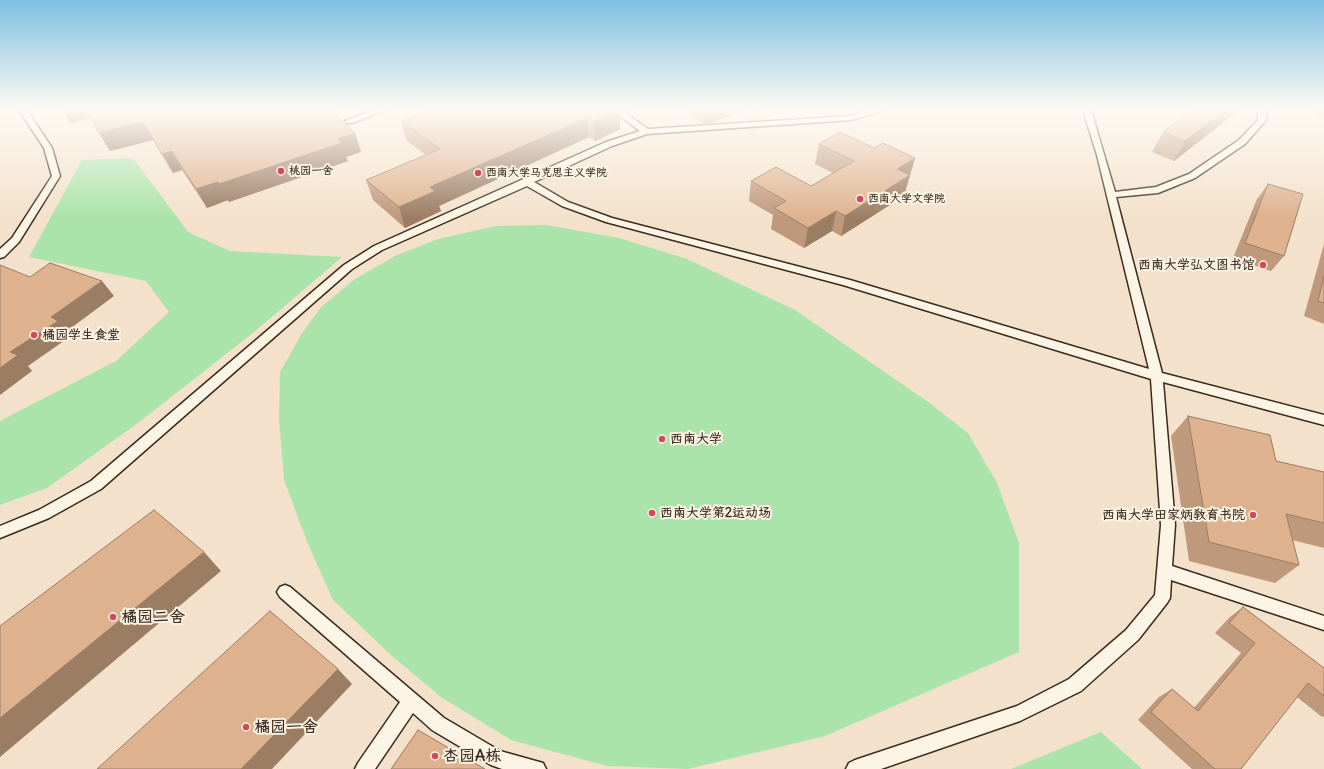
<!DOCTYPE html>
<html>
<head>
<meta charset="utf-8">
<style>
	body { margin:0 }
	canvas { display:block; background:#fcf5e5 }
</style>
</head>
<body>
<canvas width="1324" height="769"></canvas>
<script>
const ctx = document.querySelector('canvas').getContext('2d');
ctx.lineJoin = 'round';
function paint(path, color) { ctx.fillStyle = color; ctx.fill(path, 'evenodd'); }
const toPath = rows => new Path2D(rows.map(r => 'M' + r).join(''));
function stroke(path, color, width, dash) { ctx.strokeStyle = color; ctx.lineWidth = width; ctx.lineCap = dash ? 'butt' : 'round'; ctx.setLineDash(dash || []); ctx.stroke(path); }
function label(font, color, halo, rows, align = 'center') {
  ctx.font = font + ' Delius,"LXGW WenKai TC",sans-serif'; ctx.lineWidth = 4; ctx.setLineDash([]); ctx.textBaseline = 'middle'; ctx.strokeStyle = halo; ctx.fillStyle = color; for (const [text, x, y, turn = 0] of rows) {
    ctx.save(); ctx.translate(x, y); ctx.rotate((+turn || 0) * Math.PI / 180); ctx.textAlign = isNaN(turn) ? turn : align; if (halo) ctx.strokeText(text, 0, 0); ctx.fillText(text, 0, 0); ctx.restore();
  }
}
paint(toPath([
	[0,110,1324,110,1324,769,0,769]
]), '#f3e1cb');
paint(toPath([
	[133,158,188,232,230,251,342,257,254,332,138,423,47,488,0,505,0,421,116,361,169,312,146,281,29,257,82,160],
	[546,225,619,238,687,259,795,310,928,402,968,433,997,483,1019,543,1019,652,825,736,688,769,607,766,511,740,441,697,392,656,333,600,308,544,284,480,279,419,280,372,301,335,321,307,355,279,395,256,438,239,496,226],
	[1101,732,1142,769,1011,769]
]), '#aae4aa');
const lane = toPath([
	[19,110,27,110,52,148,60,176,19,242,4,257,0,258,0,249,12,238,52,176,44,148,19,110],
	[374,110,386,110,352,123,346,123,345,121,374,110],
	[612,110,621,110,648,129,850,116,868,110,880,110,879,112,851,120,647,134,612,146,534,182,568,202,612,218,850,280,1149,369,1097,155,1083,110,1091,110,1115,192,1156,187,1189,174,1239,140,1258,120,1258,110,1266,110,1266,120,1245,144,1195,178,1158,193,1116,197,1162,373,1324,415,1324,425,1163,382,1175,525,1172,566,1324,616,1324,630,1171,580,1170,598,1167,603,1138,640,1081,691,1020,721,881,769,846,769,849,763,855,760,1017,706,1069,679,1126,630,1155,595,1161,525,1151,379,843,285,606,222,562,206,527,186,382,250,352,269,101,489,49,518,0,538,0,526,39,510,91,481,344,265,374,246,606,142,640,131,612,110],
	[285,585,290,587,444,718,500,751,543,763,546,769,502,769,491,765,432,730,413,713,375,769,355,769,358,763,400,702,280,597,277,592,280,587,285,585]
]);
stroke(lane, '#3b2a1e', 3);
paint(lane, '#fcf5e5');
paint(toPath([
	[62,110,331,110,355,133,361,152,346,157,348,161,229,202,228,200,207,208,182,170,173,173,153,140,110,151,91,118,70,123],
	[620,110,620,129,595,141,589,137,439,206,441,211,405,228,373,200,366,180,426,155,406,140,401,121],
	[683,110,745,110,707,124,704,124],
	[1194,110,1239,110,1174,161,1152,152,1163,132],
	[1313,110,1324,110,1324,117,1313,114],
	[819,144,874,148,915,158,904,196,841,236,832,231,804,248,771,229,773,215,749,201,751,181,811,186,833,173,815,164],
	[1268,184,1284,256,1271,271,1233,258,1257,199],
	[1324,244,1324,324,1304,316],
	[1188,416,1276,461,1324,472,1324,548,1292,540,1299,565,1275,583,1189,561,1171,436],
	[1243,607,1324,668,1324,716,1322,717,1297,697,1241,769,1192,769,1138,720,1159,697,1172,689,1194,708,1241,653,1215,633,1230,617]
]), '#bf997b');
paint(toPath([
	[62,110,89,110,93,117,70,123],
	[620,110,620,129,595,141,594,121],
	[708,110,745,110,707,124],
	[753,110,759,110,753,112],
	[1226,110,1239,110,1174,161,1185,141],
	[587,118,589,137,439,206,441,211,405,228,399,207,430,187],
	[143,122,153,140,110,151,99,133],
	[355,133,361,152,346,157,348,161,229,202,219,184,338,139],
	[172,151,182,170,173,173,162,154],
	[915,158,904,196,841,236,845,216,897,169],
	[218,182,228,200,207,208,196,189],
	[836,211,832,231,804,248,808,228],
	[102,281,114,296,67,331,71,336,28,366,32,371,0,395,0,368,10,352,51,317],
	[204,552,221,571,0,757,0,718],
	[338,669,352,684,272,769,241,769]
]), '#9b7d64');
const building = toPath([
	[87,110,331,110,355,133,338,139,342,143,219,184,218,182,196,189,172,151,162,154,143,122,99,133,87,110],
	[429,110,620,110,594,121,587,118,430,187,435,191,399,207,366,180,440,149,401,121,429,110],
	[1194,110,1226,110,1185,141,1163,132,1194,110],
	[840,132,874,148,883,143,915,158,897,169,910,175,845,216,836,211,808,228,774,208,786,201,751,181,776,167,811,186,854,161,819,144,840,132],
	[1268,184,1303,194,1284,256,1245,243,1268,184],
	[50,263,102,281,51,317,58,321,10,352,18,355,0,368,0,265,30,277,50,263],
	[1324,276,1324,303,1318,301,1324,276],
	[1188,416,1270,435,1276,461,1324,472,1324,523,1286,514,1299,565,1209,542,1188,416],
	[154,510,204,552,0,718,0,626,154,510],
	[1243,607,1324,668,1324,696,1308,683,1241,769,1215,769,1151,712,1172,689,1198,711,1255,643,1229,623,1243,607],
	[270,611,338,669,241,769,97,769,270,611],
	[418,730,485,769,391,769,418,730]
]);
paint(building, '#deb28f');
stroke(building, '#9b7d64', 1);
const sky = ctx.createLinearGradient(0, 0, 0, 218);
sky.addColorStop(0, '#7ebfe3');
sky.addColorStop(0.5, '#fefaf3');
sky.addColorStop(1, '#fefaf300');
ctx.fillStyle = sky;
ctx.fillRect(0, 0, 1324, 218);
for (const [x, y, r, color] of [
	[281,171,4,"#d1495b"],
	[478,173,4,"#d1495b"],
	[860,199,4,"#d1495b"],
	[1263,265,4,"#d1495b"],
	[34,335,4,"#d1495b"],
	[662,439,4,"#d1495b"],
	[652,513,4,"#d1495b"],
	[1253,515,4,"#d1495b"],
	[113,617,4,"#d1495b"],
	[246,727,4,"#d1495b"],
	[435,756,4,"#d1495b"]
]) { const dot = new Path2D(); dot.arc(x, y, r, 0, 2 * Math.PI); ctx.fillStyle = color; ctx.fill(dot); stroke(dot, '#fcf5e5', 1.5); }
label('bold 11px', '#3b2a1e', '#fcf5e5', [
	["桃园一舍",289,171],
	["西南大学马克思主义学院",486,173],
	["西南大学文学院",868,199]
], 'left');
label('bold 13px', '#3b2a1e', '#fcf5e5', [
	["西南大学弘文图书馆",1255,265,"right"],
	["橘园学生食堂",42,335],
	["西南大学",670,439],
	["西南大学第2运动场",660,513],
	["西南大学田家炳教育书院",1245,515,"right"]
], 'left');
label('bold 16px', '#3b2a1e', '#fcf5e5', [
	["橘园二舍",121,617],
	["橘园一舍",254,727],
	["杏园A栋",443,756]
], 'left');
</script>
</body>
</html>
